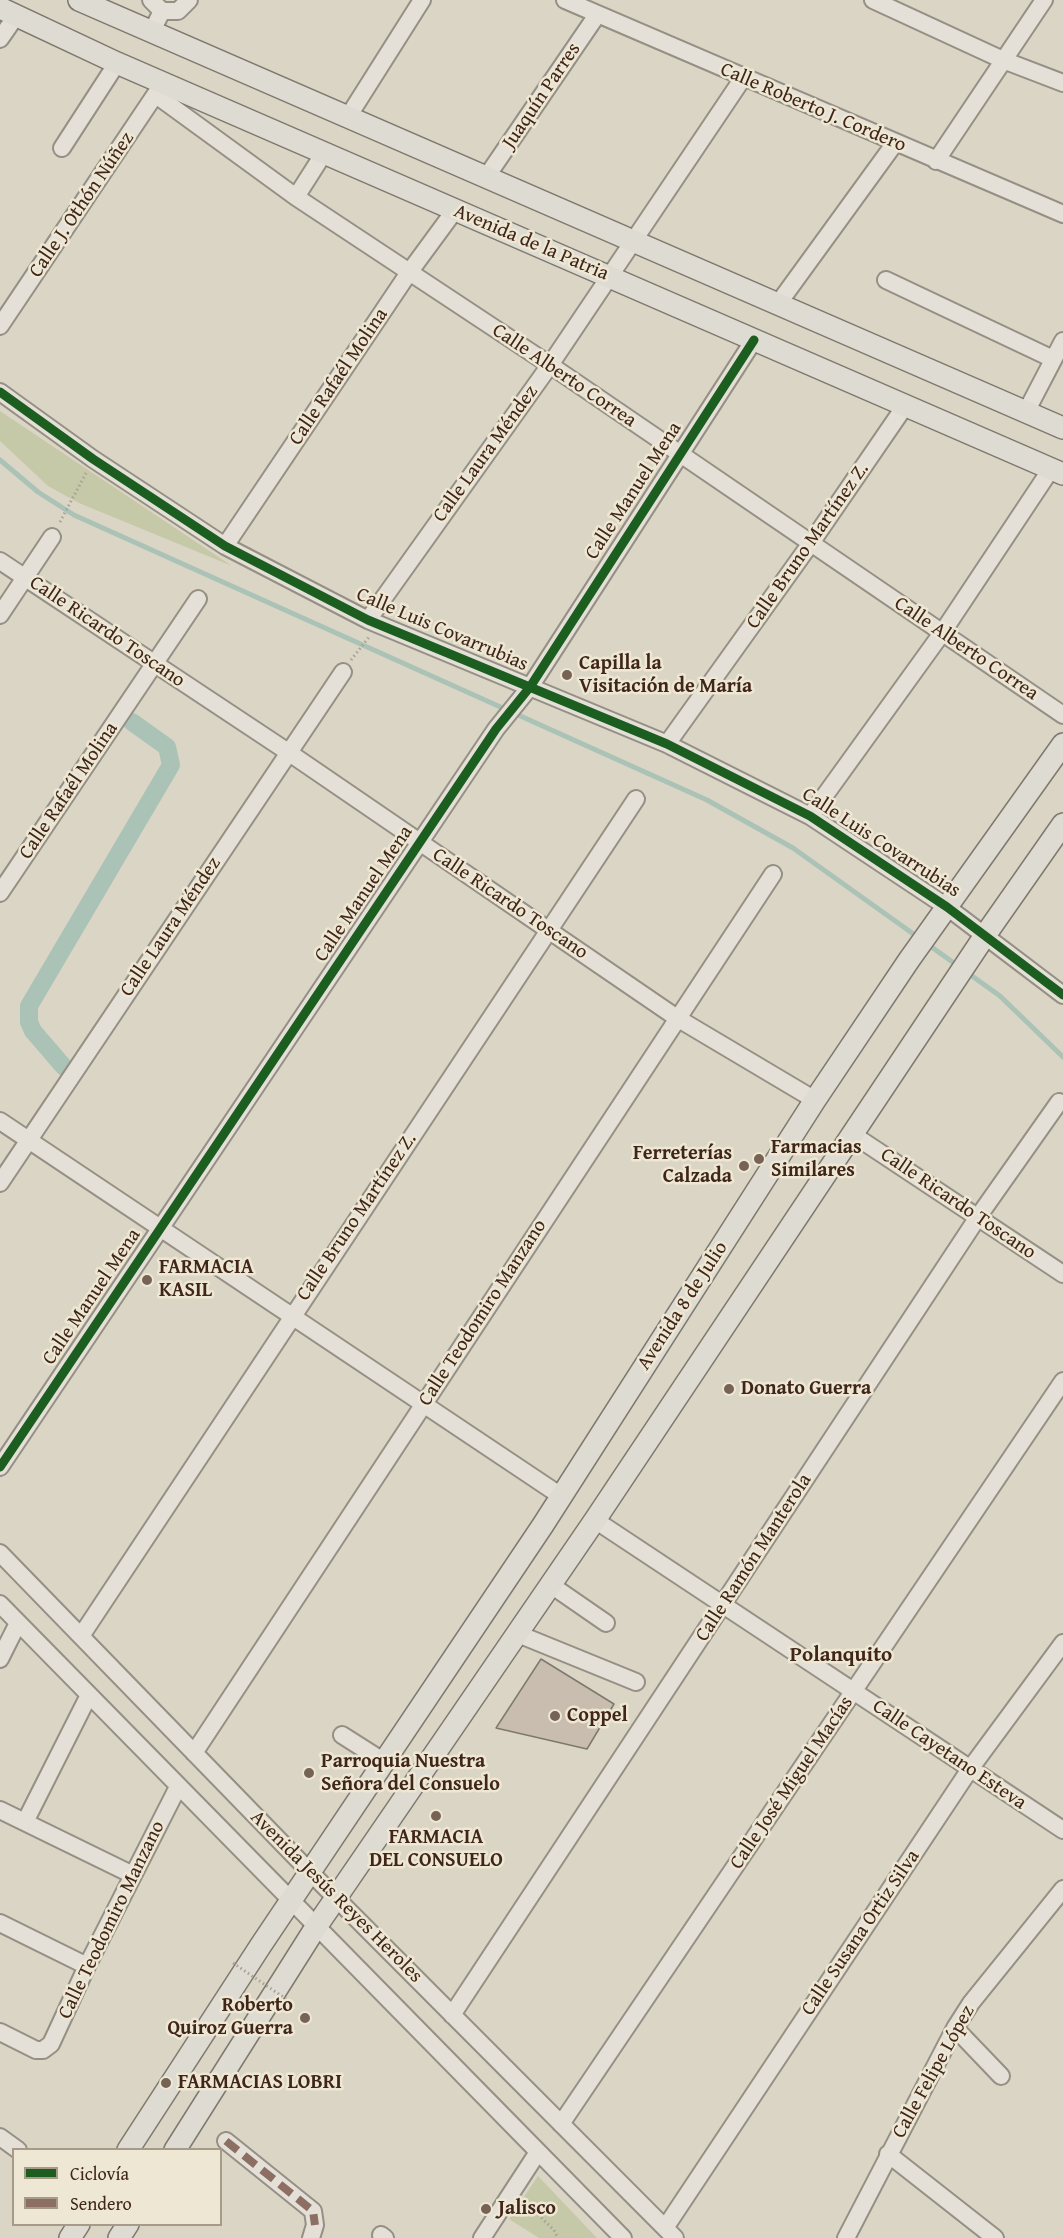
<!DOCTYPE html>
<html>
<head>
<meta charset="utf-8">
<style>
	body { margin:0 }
	#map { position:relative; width:1063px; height:2238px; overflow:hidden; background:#dbd5c5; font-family:"Gentium Book Plus",serif }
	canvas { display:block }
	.legend { position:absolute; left:12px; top:2148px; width:210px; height:78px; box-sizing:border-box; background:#ede7d3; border:2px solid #a89a89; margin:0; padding:8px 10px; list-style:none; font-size:18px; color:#40261a }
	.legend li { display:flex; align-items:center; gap:12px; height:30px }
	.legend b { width:30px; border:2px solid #a89a89 }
</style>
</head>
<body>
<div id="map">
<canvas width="1063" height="2238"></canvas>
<ul class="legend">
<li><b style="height:8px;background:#1b5e20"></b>Ciclovía</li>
<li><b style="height:8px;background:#8d6e63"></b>Sendero</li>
</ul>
</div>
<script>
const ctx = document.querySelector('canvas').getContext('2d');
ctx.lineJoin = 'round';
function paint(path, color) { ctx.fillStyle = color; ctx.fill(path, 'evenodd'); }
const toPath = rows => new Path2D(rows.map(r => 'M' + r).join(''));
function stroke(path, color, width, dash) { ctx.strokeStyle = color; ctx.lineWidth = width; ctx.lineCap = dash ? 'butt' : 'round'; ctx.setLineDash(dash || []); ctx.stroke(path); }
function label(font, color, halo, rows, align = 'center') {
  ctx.font = font + ' "Gentium Book Plus",serif'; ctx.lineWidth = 5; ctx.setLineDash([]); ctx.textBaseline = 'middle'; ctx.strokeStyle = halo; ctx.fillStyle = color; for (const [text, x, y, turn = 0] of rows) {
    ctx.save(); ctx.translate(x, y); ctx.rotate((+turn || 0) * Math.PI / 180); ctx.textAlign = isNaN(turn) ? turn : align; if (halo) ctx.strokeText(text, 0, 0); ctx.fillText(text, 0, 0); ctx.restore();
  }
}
paint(toPath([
	[0,411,232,566,79,503,48,486,0,441],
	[538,2176,597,2238,539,2238,509,2219]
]), '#c6c9a8');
stroke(toPath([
	[0,460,38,492,74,515,707,800,793,848,919,938],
	[926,943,958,966],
	[965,971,1000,996,1063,1057]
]), '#aac3b6', 5);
stroke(toPath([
	[64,1067,33,1031,29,1022,29,1006,171,765,167,747,132,722]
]), '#aac3b6', 18);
const building = toPath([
	[541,1659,614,1704,587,1749,496,1728,541,1659]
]);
paint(building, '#c9bdaf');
stroke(building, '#7f786e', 1.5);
const minor = toPath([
	[151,0,162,11,152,31],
	[565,0,1063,214],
	[873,0,1003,60,1063,83],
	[162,11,178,11,189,0],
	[0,39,16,16],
	[156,95,296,197,550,365,1063,715],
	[348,117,422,0],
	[62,148,117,63],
	[936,161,1044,0],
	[487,176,597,15],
	[296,197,324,153],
	[886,280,1053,359],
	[778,304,895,143],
	[0,326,161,86],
	[0,392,93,459,225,546,368,620,667,744,810,816,947,907,1063,995],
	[1026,412,1063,341],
	[225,546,408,274,455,210],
	[0,561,288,752,677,1018,815,1100],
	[0,615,52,537],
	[368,620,550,365,743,78],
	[667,744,811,543,905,406],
	[810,816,942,633,1051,469],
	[0,893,198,599],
	[0,1121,561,1496],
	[852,1134,1063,1274],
	[0,1183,343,672],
	[0,1467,496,729,530,687,754,340],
	[595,1520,1063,1830],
	[0,1553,311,1873,675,2238],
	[551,1585,606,1623],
	[0,1604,623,2238],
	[518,1634,636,1682],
	[81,1636,636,799],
	[0,1659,18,1623],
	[342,1735,386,1763],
	[194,1753,773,874],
	[0,1810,133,1875],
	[25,1822,89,1695],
	[0,1923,87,1966],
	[452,2015,978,1217,1059,1102],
	[955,2028,1001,2076],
	[0,2032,36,2050,43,2050,51,2044,87,1966,178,1787],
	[561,2124,1063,1381],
	[0,2137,18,2150],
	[226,2141,313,2211,315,2225,311,2238],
	[888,2154,995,2238],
	[665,2228,970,1769,1063,1643],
	[381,2235,385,2238],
	[482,2238,538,2152],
	[846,2238,955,2028,971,2003,1063,1889]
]);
const major = toPath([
	[79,0,1063,428],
	[0,8,117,63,1063,474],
	[128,2150,261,1945,543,1525,815,1100,909,960,1063,744],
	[175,2150,316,1927,595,1520,986,934,1063,824],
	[70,2238,79,2224],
	[119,2238,128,2224]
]);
stroke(minor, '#958f84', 20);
stroke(major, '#7f786e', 24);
stroke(toPath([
	[60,522,86,473],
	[351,660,369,637],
	[525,2202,554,2230,558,2238]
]), '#a7a29a', 3, [1.5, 3]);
stroke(minor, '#e4e0d8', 16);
stroke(major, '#dedbd2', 21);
stroke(toPath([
	[233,1963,289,2001]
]), '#a7a29a', 3, [1.5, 3]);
stroke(toPath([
	[226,2141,313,2211,315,2225]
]), '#8d6e63', 8, [15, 8]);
stroke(toPath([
	[0,392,93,459,225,546,368,620,667,744,810,816,947,907,1063,995],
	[0,1467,496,729,530,687,754,340]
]), '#1b5e20', 9);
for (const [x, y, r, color] of [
	[567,675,6,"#766356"],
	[759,1159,6,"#766356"],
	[744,1166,6,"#766356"],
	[147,1280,6,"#766356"],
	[729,1389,6,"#766356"],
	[555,1716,6,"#766356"],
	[309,1773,6,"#766356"],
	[436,1816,6,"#766356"],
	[305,2018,6,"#766356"],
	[166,2083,6,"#766356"],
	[486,2209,6,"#766356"]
]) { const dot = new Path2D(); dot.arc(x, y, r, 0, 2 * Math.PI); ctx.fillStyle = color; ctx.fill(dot); stroke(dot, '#ede7d3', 2); }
label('20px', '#40261a', '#ede7d3', [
	["Juaquín Parres",542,96,-56],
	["Calle Roberto J. Cordero",813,108,23],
	["Calle J. Othón Núñez",82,205,-56],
	["Avenida de la Patria",531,243,23],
	["Calle Alberto Correa",564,376,34],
	["Calle Rafaél Molina",339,377,-56],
	["Calle Laura Méndez",486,454,-54],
	["Calle Manuel Mena",634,491,-57],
	["Calle Bruno Martínez Z.",808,546,-55],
	["Calle Luis Covarrubias",442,630,23],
	["Calle Ricardo Toscano",107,632,34],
	["Calle Alberto Correa",966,649,34],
	["Calle Rafaél Molina",69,791,-56],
	["Calle Luis Covarrubias",881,843,33],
	["Calle Manuel Mena",364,894,-56],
	["Calle Ricardo Toscano",510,904,34],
	["Calle Laura Méndez",171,927,-56],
	["Calle Ricardo Toscano",958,1204,34],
	["Calle Bruno Martínez Z.",357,1217,-56],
	["Calle Manuel Mena",92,1297,-56],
	["Avenida 8 de Julio",683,1306,-57],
	["Calle Teodomiro Manzano",483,1313,-57],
	["Calle Ramón Manterola",754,1558,-57],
	["Calle Cayetano Esteva",949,1755,34],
	["Calle José Miguel Macías",792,1783,-56],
	["Avenida Jesús Reyes Heroles",336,1897,45],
	["Calle Teodomiro Manzano",112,1920,-64],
	["Calle Susana Ortiz Silva",861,1933,-56],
	["Calle Felipe López",934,2072,-61]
]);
label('bold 20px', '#40261a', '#ede7d3', [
	["Capilla la",579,664],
	["Visitación de María",579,687],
	["Farmacias",771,1148],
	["Similares",771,1171],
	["Ferreterías",732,1154,"right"],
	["Calzada",732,1177,"right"],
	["FARMACIA",159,1268],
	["KASIL",159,1291],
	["Donato Guerra",741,1389],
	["Coppel",567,1716],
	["Parroquia Nuestra",321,1762],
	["Señora del Consuelo",321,1785],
	["FARMACIA",436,1838,"center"],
	["DEL CONSUELO",436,1861,"center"],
	["Roberto",293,2006,"right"],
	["Quiroz Guerra",293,2029,"right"],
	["FARMACIAS LOBRI",178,2083],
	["Jalisco",498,2209]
], 'left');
label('bold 21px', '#40261a', '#ede7d3', [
	["Polanquito",841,1656]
]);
</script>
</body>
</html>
